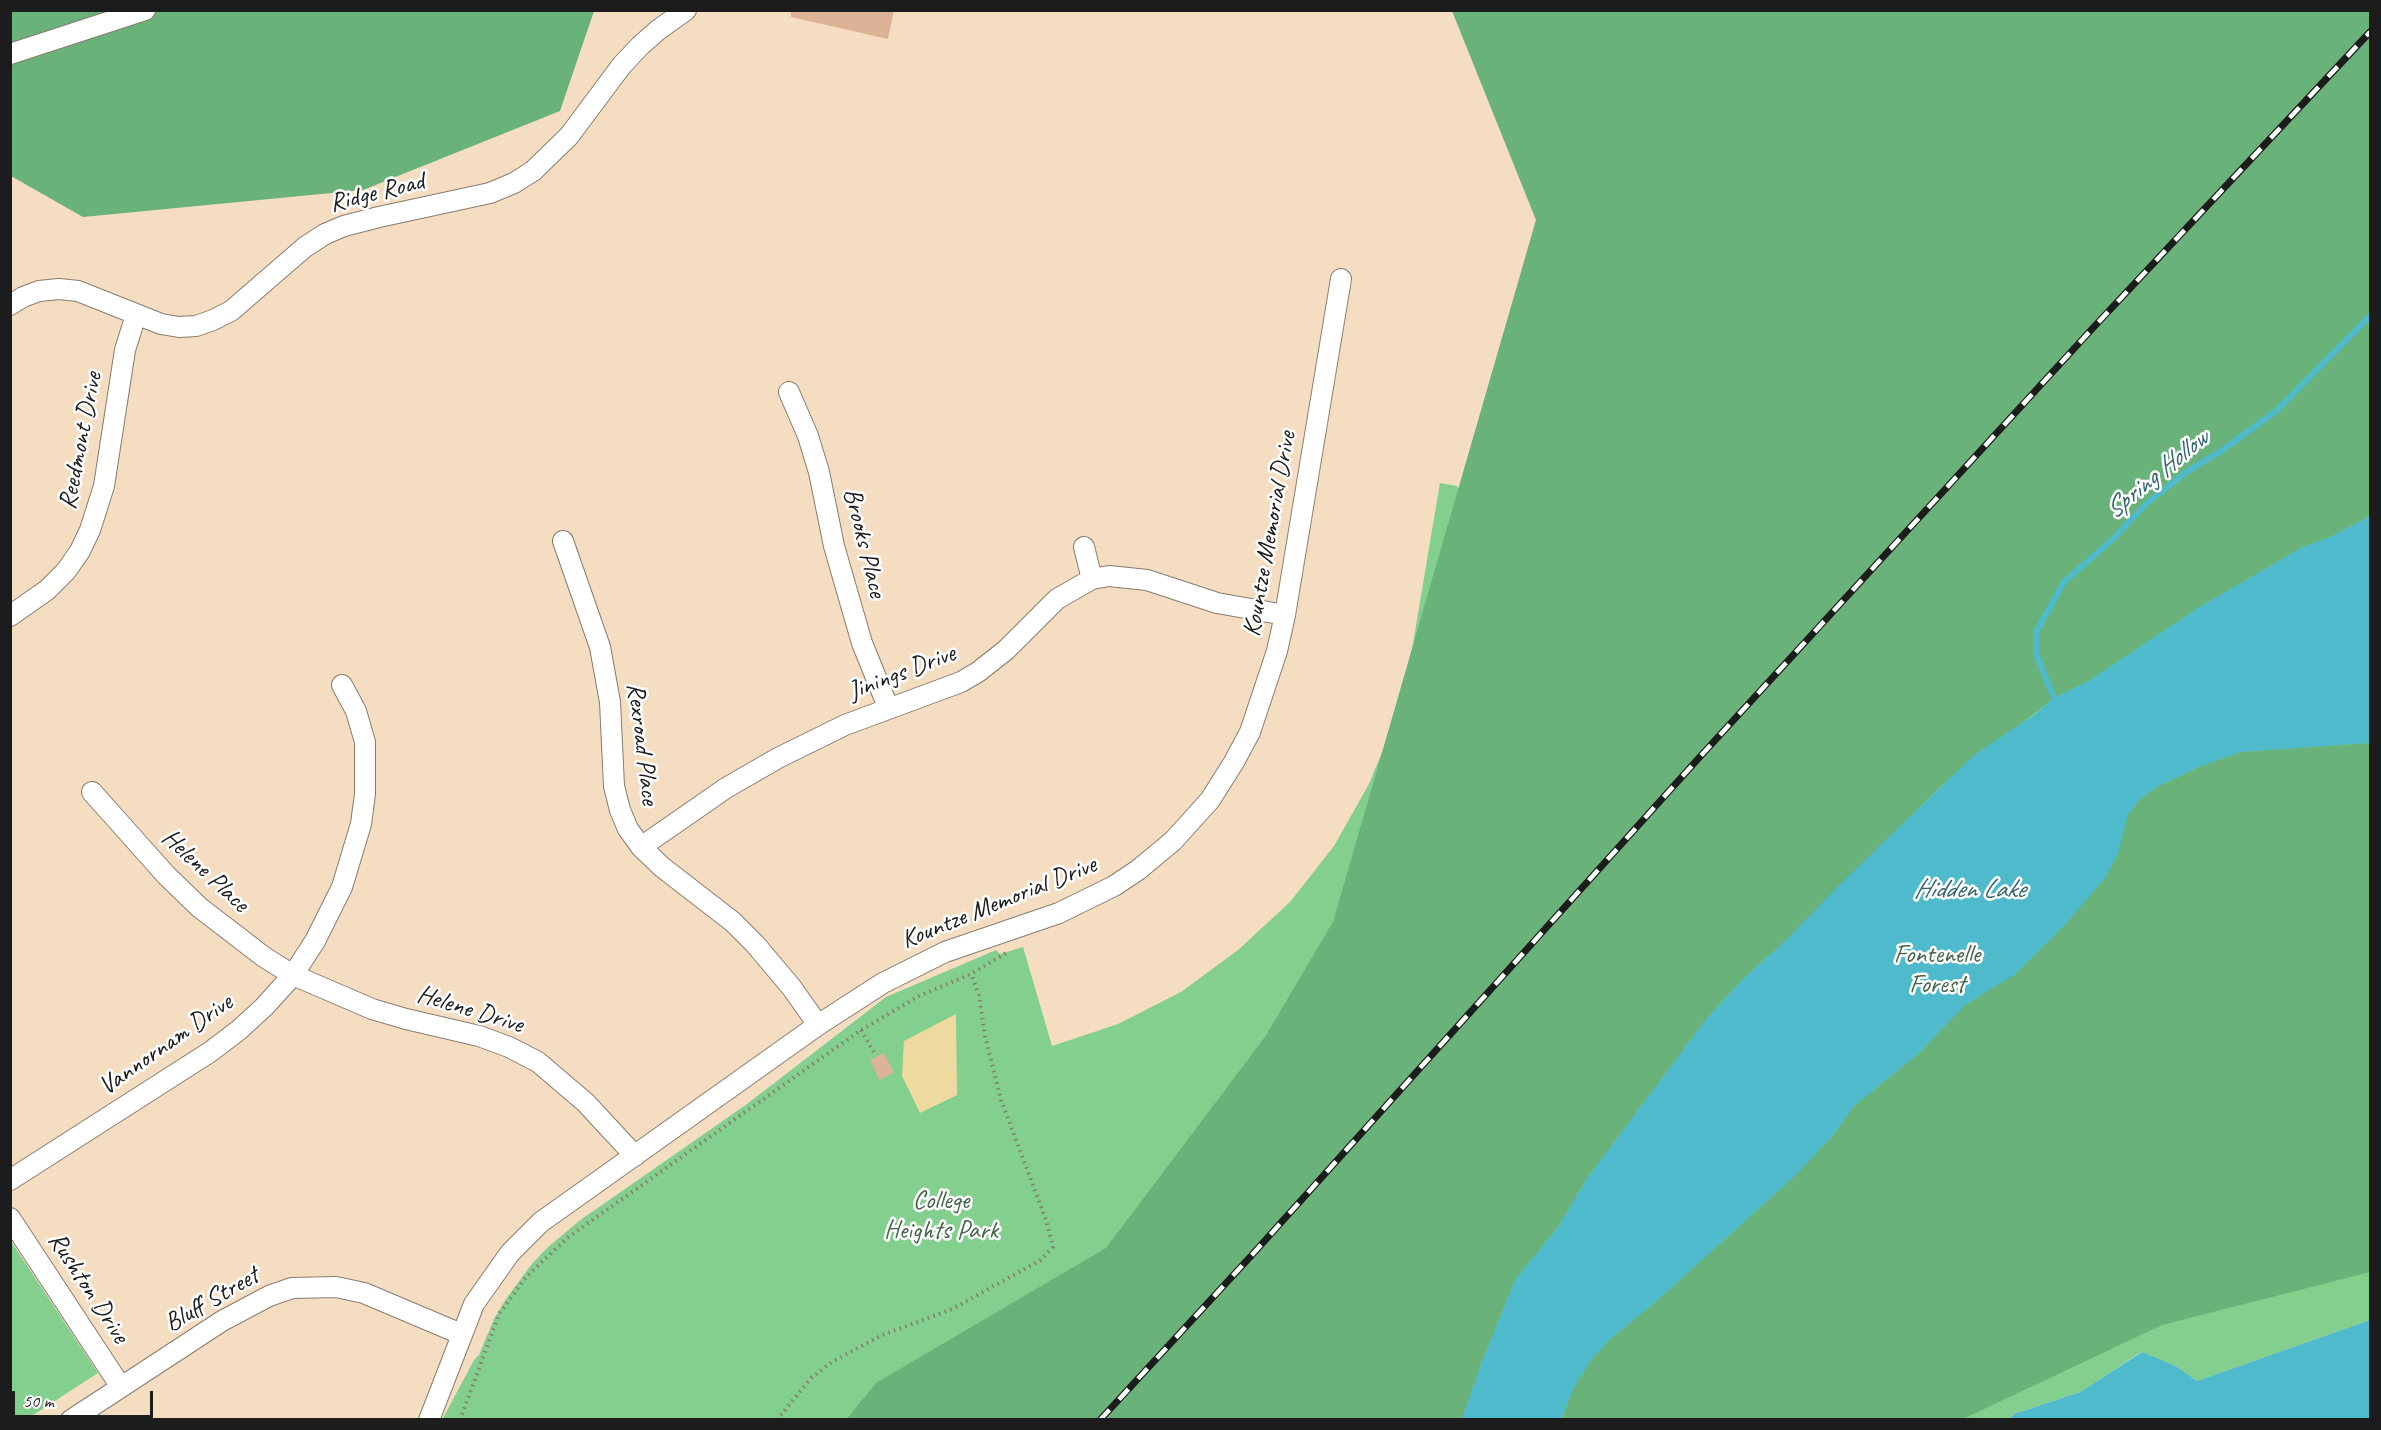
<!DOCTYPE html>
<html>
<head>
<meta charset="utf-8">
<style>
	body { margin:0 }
	#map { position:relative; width:2381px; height:1430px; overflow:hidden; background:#f5ddc2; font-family:Caveat,sans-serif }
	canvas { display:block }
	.frame { position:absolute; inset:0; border:12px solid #1c1c1c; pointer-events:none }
	.scale { position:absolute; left:12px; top:1391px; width:141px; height:27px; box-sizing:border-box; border:3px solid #1c1c1c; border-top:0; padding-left:8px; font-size:18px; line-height:21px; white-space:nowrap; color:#1c1c1c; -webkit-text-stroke:4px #fff; paint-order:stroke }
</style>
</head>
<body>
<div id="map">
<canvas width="2381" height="1430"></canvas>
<div class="frame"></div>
<div class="scale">50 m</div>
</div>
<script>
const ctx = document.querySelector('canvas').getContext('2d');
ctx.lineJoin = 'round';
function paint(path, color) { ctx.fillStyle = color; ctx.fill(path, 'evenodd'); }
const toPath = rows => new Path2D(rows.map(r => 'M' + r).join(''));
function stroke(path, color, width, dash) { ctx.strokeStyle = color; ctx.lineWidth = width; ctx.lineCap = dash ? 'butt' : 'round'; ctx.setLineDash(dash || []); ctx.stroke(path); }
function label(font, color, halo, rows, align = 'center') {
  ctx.font = font + ' Caveat,sans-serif'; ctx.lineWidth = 5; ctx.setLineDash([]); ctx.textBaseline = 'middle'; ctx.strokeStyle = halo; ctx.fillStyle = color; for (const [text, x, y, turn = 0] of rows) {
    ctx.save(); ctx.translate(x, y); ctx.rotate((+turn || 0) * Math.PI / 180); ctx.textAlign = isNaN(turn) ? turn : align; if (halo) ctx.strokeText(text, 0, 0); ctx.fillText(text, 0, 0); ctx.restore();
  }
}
paint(toPath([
	[2370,11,2370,1320,2197,1381,2176,1366,2141,1352,2080,1392,2014,1414,2009,1419,442,1420,474,1360,479,1355,494,1319,506,1299,531,1265,547,1248,579,1221,747,1104,886,997,996,950,1000,954,1023,947,1052,1046,1118,1024,1181,992,1238,950,1290,902,1334,846,1369,784,1396,718,1412,649,1440,483,1457,486,1596,700],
	[10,1240,98,1373,27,1419,11,1419]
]), '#82cf8e');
paint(toPath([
	[11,11,594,11,560,111,363,190,83,217,11,176],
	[1452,11,2370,11,2370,516,2330,537,2301,548,2198,608,2090,680,2054,698,1943,784,1788,938,1742,980,1707,1018,1588,1177,1558,1227,1515,1280,1483,1359,1462,1419,846,1420,876,1383,1106,1248,1265,1037,1333,922,1536,220],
	[2370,743,2370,1272,2162,1325,1963,1419,1561,1420,1574,1387,1591,1360,1609,1340,1659,1299,1799,1172,1834,1134,1854,1106,1919,1053,1965,1005,1987,991,2140,799,2157,787,2199,767,2240,752]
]), '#69b279');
paint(toPath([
	[956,1014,957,1095,920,1113,902,1076,904,1041]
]), '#eeda9e');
paint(toPath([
	[2370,516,2370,743,2240,752,2199,767,2157,787,2140,799,2128,815,2119,851,2106,877,2063,927,2014,975,1965,1005,1919,1053,1854,1106,1834,1134,1799,1172,1659,1299,1609,1340,1591,1360,1574,1387,1561,1419,1462,1419,1483,1359,1515,1280,1558,1227,1588,1177,1707,1018,1742,980,1788,938,1840,884,1974,755,2034,715,2054,698,2090,680,2198,608,2301,548,2330,537],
	[2370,1320,2370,1419,2009,1419,2014,1414,2080,1392,2142,1352,2176,1366,2197,1381]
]), '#4fbacb');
stroke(toPath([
	[2054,698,2036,654,2036,632,2064,582,2115,537,2145,505,2185,473,2224,449,2276,411,2370,316]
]), '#4fbacb', 6);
paint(toPath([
	[791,10,894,10,888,39,791,17],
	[884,1053,894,1073,879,1080,870,1060]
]), '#dcb397');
const minor = toPath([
	[10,54,145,10],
	[10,305,23,297,39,291,59,289,78,291,161,324,179,327,196,326,213,320,231,311,305,247,325,234,344,226,379,217,490,193,514,183,533,171,569,136,622,65,640,46,658,30,686,10],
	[789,392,808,436,819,472,834,546,862,643,888,707],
	[563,541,600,647,610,702,614,786,620,810,628,829,641,847,662,867,733,922,755,944,792,988,818,1025],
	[1084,547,1092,579],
	[10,616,47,590,66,571,80,551,90,530,104,486,125,350,136,315],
	[92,792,166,875,199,907,264,957,293,975,372,1009,406,1019,479,1036,509,1047,538,1062,586,1103,635,1156],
	[641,847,726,788,778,758,845,725,961,682,978,672,1006,650,1057,599,1092,579,1109,576,1147,580,1217,603,1285,615],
	[10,1180,210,1052,239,1030,264,1007,293,975,315,941,342,887,361,824,365,794,365,742,356,711,342,685],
	[10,1218,121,1387],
	[71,1420,222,1321,269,1296,292,1288,336,1287,364,1293,461,1334],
	[429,1420,474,1304,510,1253,541,1222,818,1025,883,983,945,952,1059,913,1114,886,1138,870,1173,841,1210,800,1234,762,1250,732,1277,651,1285,615,1341,279]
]);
stroke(minor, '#887c6f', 22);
stroke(toPath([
	[861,1030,876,1056],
	[460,1420,499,1314,526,1277,567,1238,861,1030,919,996,971,974,1006,953],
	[777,1420,811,1378,832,1362,880,1336,952,1309,1041,1260,1053,1247,1046,1220,1001,1100,985,1036,979,995,971,974]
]), '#887c6f', 4, [1.5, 4.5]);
stroke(minor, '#fff', 20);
const rail = toPath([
	[1100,1420,1251,1256,1697,760,2092,329,2370,32]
]);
stroke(rail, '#1c1c1c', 7);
stroke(rail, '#fff', 4.5, [14]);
label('26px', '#1c1c1c', '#fff', [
	["Ridge Road",377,193,-14],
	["Reedmont Drive",81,441,-79],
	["Kountze Memorial Drive",1270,534,-80],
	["Brooks Place",864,543,76],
	["Jinings Drive",902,673,-21],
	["Rexroad Place",642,744,83],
	["Helene Place",205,871,43],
	["Kountze Memorial Drive",999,903,-22],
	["Helene Drive",470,1010,17],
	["Vannornam Drive",166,1045,-35],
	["Rushton Drive",88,1288,57],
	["Bluff Street",212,1300,-30]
]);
label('26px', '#45644a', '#fff', [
	["Fontenelle",1937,955],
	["Forest",1937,985],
	["College",941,1201],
	["Heights Park",941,1231]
]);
label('italic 27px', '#33636b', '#fff', [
	["Spring Hollow",2157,475,-39],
	["Hidden Lake",1969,890]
]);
</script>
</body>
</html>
